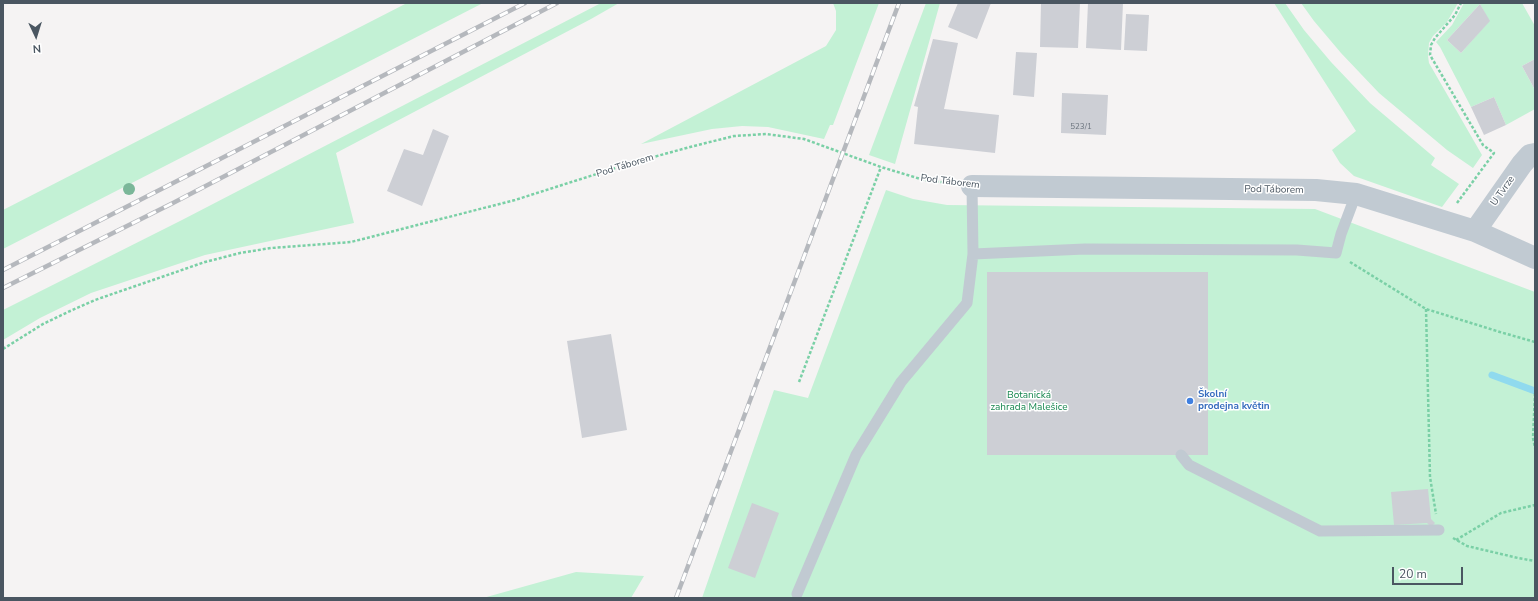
<!DOCTYPE html>
<html>
<head>
<meta charset="utf-8">
<style>
	body { margin:0 }
	#map { position:relative; width:1538px; height:601px; overflow:hidden; background:#f5f3f3; font-family:"Nunito Sans",sans-serif }
	canvas { display:block }
	.frame { position:absolute; inset:0; border:4px solid #4a5661; pointer-events:none }
	.north { position:absolute; left:16px; top:16px; width:40px; height:40px; -webkit-text-stroke:3px #fff; paint-order:stroke; rotate:176deg; font-size:11px; font-weight:700; line-height:16px; text-align:center; color:#4a5661 }
	.north::after { content:''; display:block; margin:auto; width:14px; height:18px; background:#4a5661; clip-path:polygon(50% 0,100% 100%,50% 72%,0 100%) }
	.scale { position:absolute; left:1392px; top:567px; width:71px; height:18px; box-sizing:border-box; border:2px solid #4a5661; border-top:0; padding-left:5px; font-size:12px; line-height:14px; white-space:nowrap; color:#4a5661; -webkit-text-stroke:3px #fff; paint-order:stroke }
</style>
</head>
<body>
<div id="map">
<canvas width="1538" height="601"></canvas>
<div class="frame"></div>
<div class="north">N</div>
<div class="scale">20 m</div>
</div>
<script>
const ctx = document.querySelector('canvas').getContext('2d');
ctx.lineJoin = 'round';
function paint(path, color) { ctx.fillStyle = color; ctx.fill(path, 'evenodd'); }
const toPath = rows => new Path2D(rows.map(r => 'M' + r).join(''));
function stroke(path, color, width, dash) { ctx.strokeStyle = color; ctx.lineWidth = width; ctx.lineCap = dash ? 'butt' : 'round'; ctx.setLineDash(dash || []); ctx.stroke(path); }
function label(font, color, halo, rows, align = 'center') {
  ctx.font = font + ' "Nunito Sans",sans-serif'; ctx.lineWidth = 3; ctx.setLineDash([]); ctx.textBaseline = 'middle'; ctx.strokeStyle = halo; ctx.fillStyle = color; for (const [text, x, y, turn = 0] of rows) {
    ctx.save(); ctx.translate(x, y); ctx.rotate((+turn || 0) * Math.PI / 180); ctx.textAlign = isNaN(turn) ? turn : align; if (halo) ctx.strokeText(text, 0, 0); ctx.fillText(text, 0, 0); ctx.restore();
  }
}
paint(toPath([
	[407,3,483,3,3,249,3,210],
	[601,3,619,3,591,19,336,153,354,223,205,255,91,293,40,318,3,340,3,310,182,220],
	[833,3,879,3,833,125,830,125,824,139,768,127,742,126,712,129,641,144,826,46,836,30,836,11],
	[926,3,940,3,895,164,869,155],
	[1274,3,1285,3,1304,30,1331,62,1370,103,1435,158,1431,165,1459,184,1442,207,1354,176,1340,163,1332,150,1356,131],
	[1301,3,1458,3,1447,22,1433,36,1429,43,1428,56,1429,63,1482,155,1473,168,1447,150,1379,93,1341,53,1314,21],
	[1464,3,1522,3,1535,26,1535,59,1522,66,1535,90,1535,109,1506,125,1494,97,1471,107,1440,47,1436,42,1452,25],
	[1480,4,1489,21,1461,53,1447,40],
	[886,190,913,199,947,205,1315,209,1535,292,1535,598,702,598,774,390,808,398],
	[576,572,644,576,631,598,483,598]
]), '#c3f1d5');
stroke(toPath([
	[1492,375,1535,391]
]), '#90daee', 7);
paint(toPath([
	[958,3,991,3,977,39,948,27],
	[1041,3,1080,3,1078,48,1040,47],
	[1088,3,1123,3,1121,50,1086,48],
	[1480,4,1490,21,1461,53,1447,40],
	[1126,14,1149,15,1147,51,1124,50],
	[933,39,958,43,944,109,999,115,995,153,914,144,918,107,914,106],
	[1016,52,1037,53,1034,97,1013,95],
	[1535,59,1535,90,1522,66],
	[1062,93,1108,95,1106,135,1061,133],
	[1494,97,1506,125,1484,135,1471,107],
	[433,129,449,136,422,206,387,191,404,149,423,155],
	[987,272,1208,272,1208,455,987,455],
	[611,334,627,430,582,438,567,341],
	[1428,489,1431,519,1435,523,1431,527,1427,523,1394,525,1391,492],
	[752,503,779,513,755,578,728,568]
]), '#cdcfd5');
stroke(toPath([
	[1457,203,1494,153,1483,145,1430,55,1431,45,1435,38,1455,15,1461,3],
	[1350,262,1426,309,1500,332,1535,342],
	[1426,309,1430,477,1436,514],
	[3,349,43,324,68,312,95,300,205,262,240,253,271,248,351,242,515,200,628,164,690,147,734,136,766,134,804,139,881,167,924,180,950,183],
	[799,382,881,167],
	[1535,393,1533,438,1535,448],
	[1453,538,1467,546,1518,558,1535,561],
	[1456,540,1501,513,1535,505]
]), '#7ad0a6', 2.5, [3, 2]);
stroke(toPath([
	[972,186,973,254,1085,249,1297,250,1336,253,1341,234,1356,194],
	[1181,455,1189,465,1320,531,1439,530],
	[797,594,856,455,901,382,967,303,973,254]
]), '#c1cad2', 11);
stroke(toPath([
	[972,186,1316,190,1356,194,1475,231,1535,258],
	[1475,231,1522,164,1530,155,1535,154]
]), '#c1cad2', 22);
const rail = toPath([
	[3,270,525,3],
	[3,288,173,203,557,3],
	[676,598,899,3]
]);
stroke(rail, '#b5b8bd', 4.5);
stroke(rail, '#fff', 3, [9]);
ctx.fillStyle = '#7bb799';
for (const [x, y] of [
	[129,189]
]) { ctx.beginPath(); ctx.arc(x, y, 6, 0, 2 * Math.PI); ctx.fill(); }
for (const [x, y, r, color] of [
	[1190,401,4,"#3f7fe0"]
]) { const dot = new Path2D(); dot.arc(x, y, r, 0, 2 * Math.PI); ctx.fillStyle = color; ctx.fill(dot); stroke(dot, '#fff', 1.5); }
label('8px', '#6b747e', null, [
	["523/1",1081,127]
]);
label('10px', '#4a5661', '#fff', [
	["Pod Táborem",625,166,-17],
	["Pod Táborem",950,182,7],
	["Pod Táborem",1274,190,1],
	["U Tvrze",1503,191,-55]
]);
label('bold 10px', '#366cbe', '#fff', [
	["Školní",1198,395],
	["prodejna květin",1198,407]
], 'left');
label('10px', '#17864f', '#fff', [
	["Botanická",1029,396],
	["zahrada Malešice",1029,408]
]);
</script>
</body>
</html>
